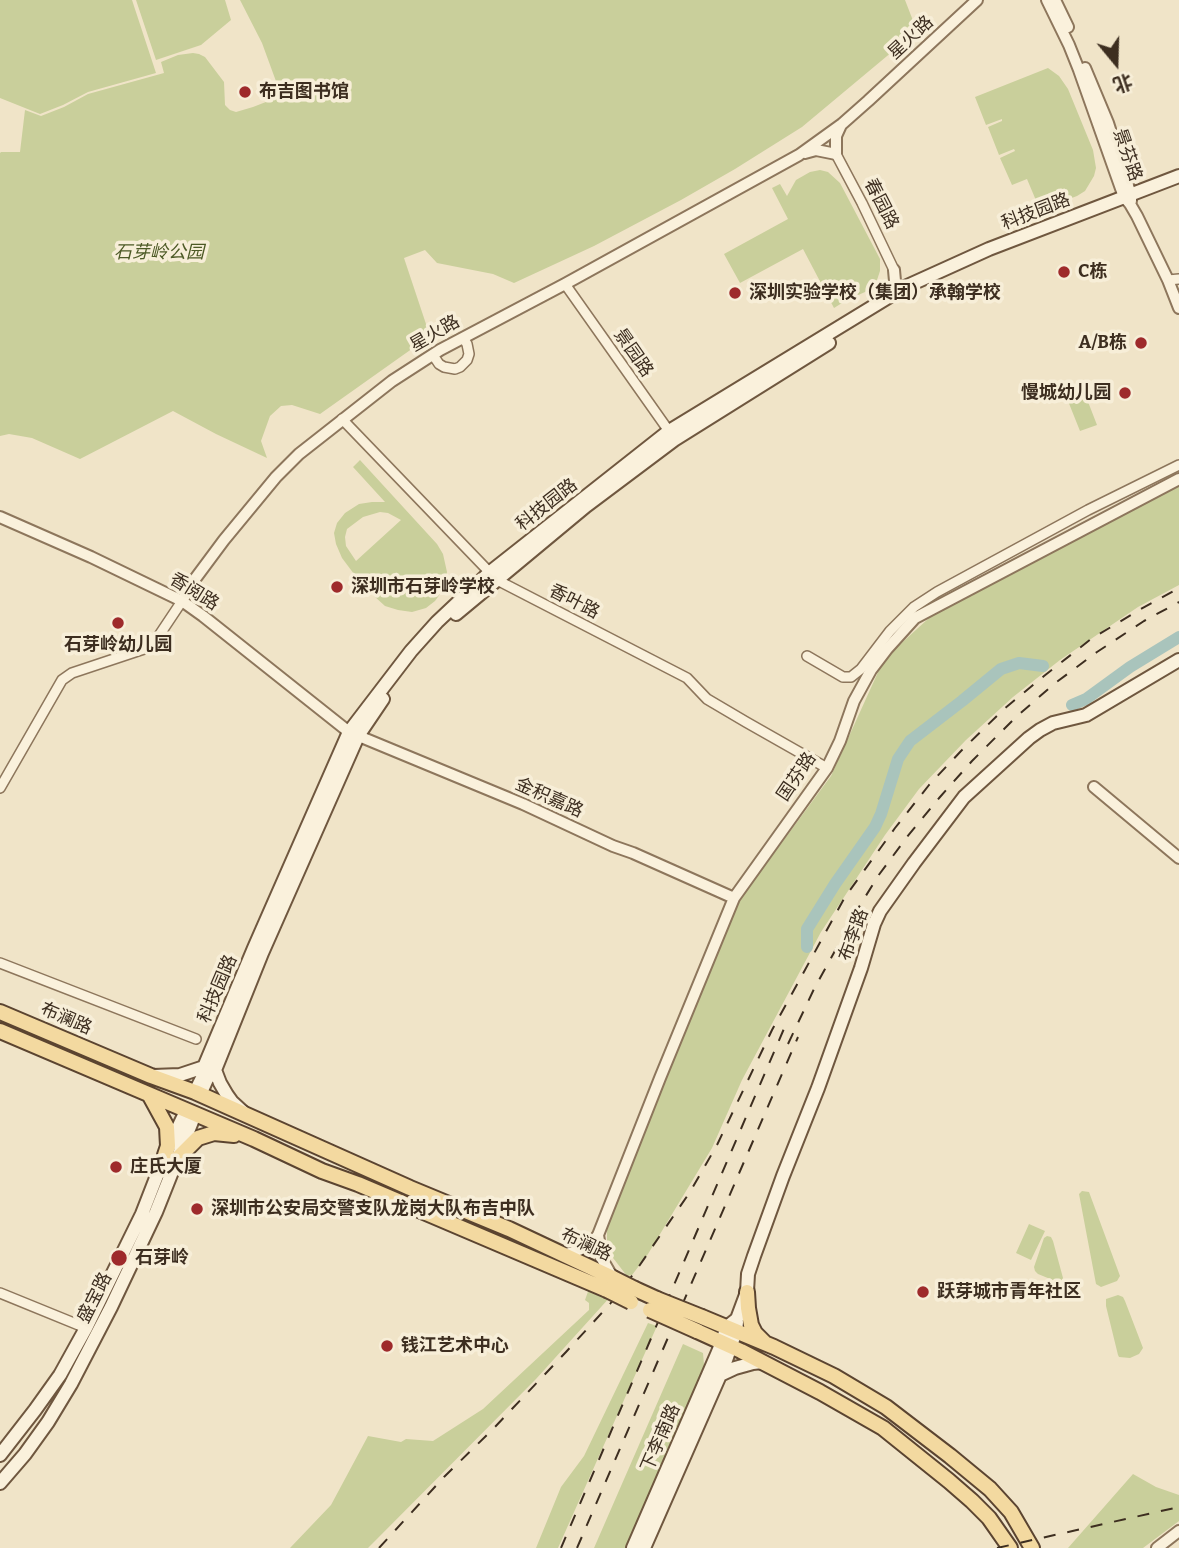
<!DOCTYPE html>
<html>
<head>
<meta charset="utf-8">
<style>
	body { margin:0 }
	#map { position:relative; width:1179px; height:1548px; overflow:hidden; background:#f0e4c8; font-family:Bitter,"Noto Sans SC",serif }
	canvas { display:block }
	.north { position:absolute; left:1081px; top:28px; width:70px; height:70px; -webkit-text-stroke:5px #f7eed8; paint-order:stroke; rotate:161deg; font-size:19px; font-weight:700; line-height:28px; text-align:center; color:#3d2e20 }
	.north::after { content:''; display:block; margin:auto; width:24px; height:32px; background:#3d2e20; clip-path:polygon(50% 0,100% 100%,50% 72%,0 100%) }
</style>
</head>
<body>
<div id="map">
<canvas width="1179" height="1548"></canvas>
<div class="north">北</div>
</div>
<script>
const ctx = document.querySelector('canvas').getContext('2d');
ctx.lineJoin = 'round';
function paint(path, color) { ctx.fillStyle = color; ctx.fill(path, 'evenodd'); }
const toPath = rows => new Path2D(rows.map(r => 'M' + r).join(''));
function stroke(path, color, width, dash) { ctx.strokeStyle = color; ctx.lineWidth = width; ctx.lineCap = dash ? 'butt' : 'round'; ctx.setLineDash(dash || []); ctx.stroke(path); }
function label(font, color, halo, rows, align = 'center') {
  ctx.font = font + ' Bitter,"Noto Sans SC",serif'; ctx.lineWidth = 7; ctx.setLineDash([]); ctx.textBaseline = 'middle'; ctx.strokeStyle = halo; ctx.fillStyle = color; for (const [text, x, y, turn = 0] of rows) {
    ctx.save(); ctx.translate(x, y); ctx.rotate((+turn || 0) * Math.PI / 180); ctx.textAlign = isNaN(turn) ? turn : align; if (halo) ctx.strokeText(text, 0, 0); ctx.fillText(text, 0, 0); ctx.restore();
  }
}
paint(toPath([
	[0,0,132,0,156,73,88,92,63,105,40,114,0,98],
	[136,0,225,0,231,20,201,45,156,60],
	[240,0,905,0,917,31,802,127,735,169,681,200,594,246,514,283,493,274,437,263,425,250,404,258,430,336,320,414,292,405,281,406,270,416,261,441,267,458,216,434,173,411,80,459,32,438,9,434,0,436,0,153,1,152,20,152,25,110,41,116,64,107,88,94,164,73,161,62,178,55,193,53,199,54,205,57,224,82,225,105,230,110,236,112,253,107,271,100,276,92,277,84,262,43],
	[1048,68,1059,76,1068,89,1093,150,1096,168,1094,176,1085,191,1077,196,1040,210,1027,179,1012,185,1000,158,1015,151,1014,149,999,155,988,127,1002,121,1002,119,986,125,975,97],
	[820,170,828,172,840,183,880,259,880,271,876,283,865,292,856,296,847,297,839,295,842,303,834,308,803,249,740,283,724,254,788,219,772,188,780,184,787,196,796,180,810,172],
	[1085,394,1097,425,1080,431,1068,401],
	[360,460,437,544,443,554,447,572,446,581,443,590,435,601,426,608,412,612,398,610,385,606,363,586,342,558,336,544,334,533,337,523,345,513,359,504,372,502,385,502,353,467],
	[380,512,388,513,401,520,356,561,346,546,345,537,347,529,363,517],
	[1179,485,1179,585,1138,607,1060,660,1013,697,966,740,919,789,885,835,821,932,742,1080,712,1148,648,1254,632,1275,627,1276,610,1254,607,1240,607,1226,613,1206,735,906,831,776,884,659,940,608],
	[1082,1191,1089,1192,1120,1276,1117,1281,1101,1287,1096,1284,1079,1194],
	[1029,1224,1045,1231,1031,1260,1016,1253],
	[1047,1236,1051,1237,1053,1241,1063,1278,1060,1283,1038,1274,1035,1271,1034,1267,1044,1238],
	[590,1286,611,1296,536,1379,368,1548,290,1548,331,1505,368,1436,401,1442,406,1439,433,1441,483,1409,589,1310,589,1303,585,1300],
	[1118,1295,1123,1297,1125,1301,1143,1348,1139,1354,1130,1358,1119,1357,1118,1355,1106,1306,1106,1299],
	[648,1323,657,1326,558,1548,536,1548,561,1487,584,1456],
	[683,1344,703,1353,705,1377,629,1548,594,1548],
	[1133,1474,1156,1487,1179,1495,1179,1521,1143,1548,1068,1548]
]), '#c9cf9b');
stroke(toPath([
	[1072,705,1086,699,1130,667,1179,637],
	[807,947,807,929,835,884,875,827,881,814,898,759,910,741,962,701,1001,669,1019,663,1043,666]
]), '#a9c4bc', 12);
const minor = toPath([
	[836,154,862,203,894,270],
	[1168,280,1179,279],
	[565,284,671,434],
	[433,355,439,364,444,367,455,369,460,367,467,360,469,354,467,344,463,338],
	[342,419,497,580,687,678,707,699,746,722,827,768],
	[807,656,843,677,851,677,861,669,890,631,914,607,937,592,1088,510,1179,465],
	[0,788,62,680,72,673,147,648,156,640,182,601],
	[0,963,196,1039],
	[0,1293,86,1328]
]);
const tertiary = toPath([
	[1047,0,1069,45,1079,70,1124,197,1130,204,1137,216,1168,280,1179,308],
	[1055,0,1068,27],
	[1085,68,1108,123,1131,195,1131,201],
	[805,153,816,150,836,154,836,136,841,125],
	[890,296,895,281,894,270],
	[0,517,91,557,182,601,203,616,349,732,523,804,613,846,633,853,734,898],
	[182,601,195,579,224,540,276,477,299,454,392,381,440,350,565,284,799,155,842,124,868,101,977,0],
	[1094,787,1179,858],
	[598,1235,602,1259,613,1278],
	[563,1255,579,1250,592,1243,598,1235,660,1078,734,898,827,768,840,741,854,701,871,670,887,649,915,618,1179,479],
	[1157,1548,1179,1531]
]);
const secondary = toPath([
	[456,614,586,506,674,440,829,343],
	[215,1070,220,1083,227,1095,232,1102,243,1112],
	[153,1076,180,1075,204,1067],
	[203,1088,207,1079,215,1070,262,953,358,736,383,699],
	[195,1092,202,1078,204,1067,254,948,349,732,411,651,437,622,489,573,669,431,905,287,989,249,1179,176],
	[720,1375,735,1368,753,1363,763,1362],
	[0,1455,35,1410,60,1375,86,1328,142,1214,165,1155,186,1111],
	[0,1483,25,1454,48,1422,71,1384,111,1307,156,1212,195,1114],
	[633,1548,718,1352,727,1327,737,1319,747,1292,748,1274,754,1256,783,1176,818,1088,861,968,874,924,880,911,914,863,964,797,1029,738,1040,730,1053,723,1086,715,1179,660],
	[644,1548,724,1366,736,1331,737,1322]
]);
const primary = toPath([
	[0,1012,151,1076,195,1092,410,1188,509,1229,613,1278],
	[0,1031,254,1139,322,1171,358,1184,607,1290],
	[150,1096,167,1127,168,1146,165,1155],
	[178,1158,198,1138,214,1133,234,1135],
	[635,1289,657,1299],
	[747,1292,748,1308,751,1325,755,1333,764,1342],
	[702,1317,774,1347,834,1376,886,1407,950,1456,990,1489,1011,1512,1032,1548],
	[697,1331,741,1351,820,1392,883,1428,949,1481,972,1501,989,1518,1010,1548]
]);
stroke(minor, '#8d765c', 12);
stroke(tertiary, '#8d765c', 14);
stroke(secondary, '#6f573f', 16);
stroke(primary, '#5b4430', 18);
stroke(minor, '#faf1dc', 9);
stroke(tertiary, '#faf1dc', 10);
stroke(secondary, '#faf1dc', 12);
stroke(primary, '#f3d9a0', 14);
stroke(toPath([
	[788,1044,814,989,859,907,878,876,907,837,940,797,972,761,1015,718,1054,684,1097,652,1144,621,1179,602],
	[379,1548,444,1477,493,1429,566,1352,610,1304,635,1272,690,1192,717,1145,772,1030,845,897,895,828,929,785,961,751,1004,709,1044,676,1091,639,1141,609,1179,588],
	[561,1548,786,1024],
	[577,1548,798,1037],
	[997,1548,1179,1507]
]), '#3d2e20', 2, [12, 12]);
const primaryBridge = toPath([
	[613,1278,635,1289],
	[607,1290,631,1302],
	[657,1299,702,1317],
	[650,1310,697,1331]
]);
stroke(primaryBridge, '#5b4430', 18, []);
stroke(primaryBridge, '#f3d9a0', 14);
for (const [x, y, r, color] of [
	[245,92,7,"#9e2a2b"],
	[1064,272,7,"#9e2a2b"],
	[735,293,7,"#9e2a2b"],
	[1141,343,7,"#9e2a2b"],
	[1125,393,7,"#9e2a2b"],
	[337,587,7,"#9e2a2b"],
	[118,623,7,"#9e2a2b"],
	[116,1167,7,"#9e2a2b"],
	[197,1209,7,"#9e2a2b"],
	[119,1258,9,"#9e2a2b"],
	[923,1292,7,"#9e2a2b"],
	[387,1346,7,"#9e2a2b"]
]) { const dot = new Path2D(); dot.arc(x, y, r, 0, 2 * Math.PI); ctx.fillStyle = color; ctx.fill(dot); stroke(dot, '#f7eed8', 2.5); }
label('18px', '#3d2e20', '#f7eed8', [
	["星火路",911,38,-43],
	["景芬路",1127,155,71],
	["春园路",881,204,63],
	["科技园路",1036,212,-21],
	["星火路",435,334,-30],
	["景园路",633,353,55],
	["科技园路",547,505,-38],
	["香阅路",194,592,32],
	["香叶路",574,602,27],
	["国芬路",797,777,-56],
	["金积嘉路",549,798,24],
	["布李路",854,935,-70],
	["科技园路",218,989,-67],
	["布澜路",66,1019,23],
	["布澜路",586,1245,25],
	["盛宝路",95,1298,-63],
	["下李南路",661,1438,-67]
]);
label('bold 18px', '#3d2e20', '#f7eed8', [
	["布吉图书馆",259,92],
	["C栋",1078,272],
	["深圳实验学校（集团）承翰学校",749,293],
	["A/B栋",1127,343,"right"],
	["慢城幼儿园",1111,393,"right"],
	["深圳市石芽岭学校",351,587],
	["石芽岭幼儿园",118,645,"center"],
	["庄氏大厦",130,1167],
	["深圳市公安局交警支队龙岗大队布吉中队",211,1209],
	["石芽岭",135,1258],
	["跃芽城市青年社区",937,1292],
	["钱江艺术中心",401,1346]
], 'left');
label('italic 18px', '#4d5a26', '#f7eed8', [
	["石芽岭公园",159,253]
]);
</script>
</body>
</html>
